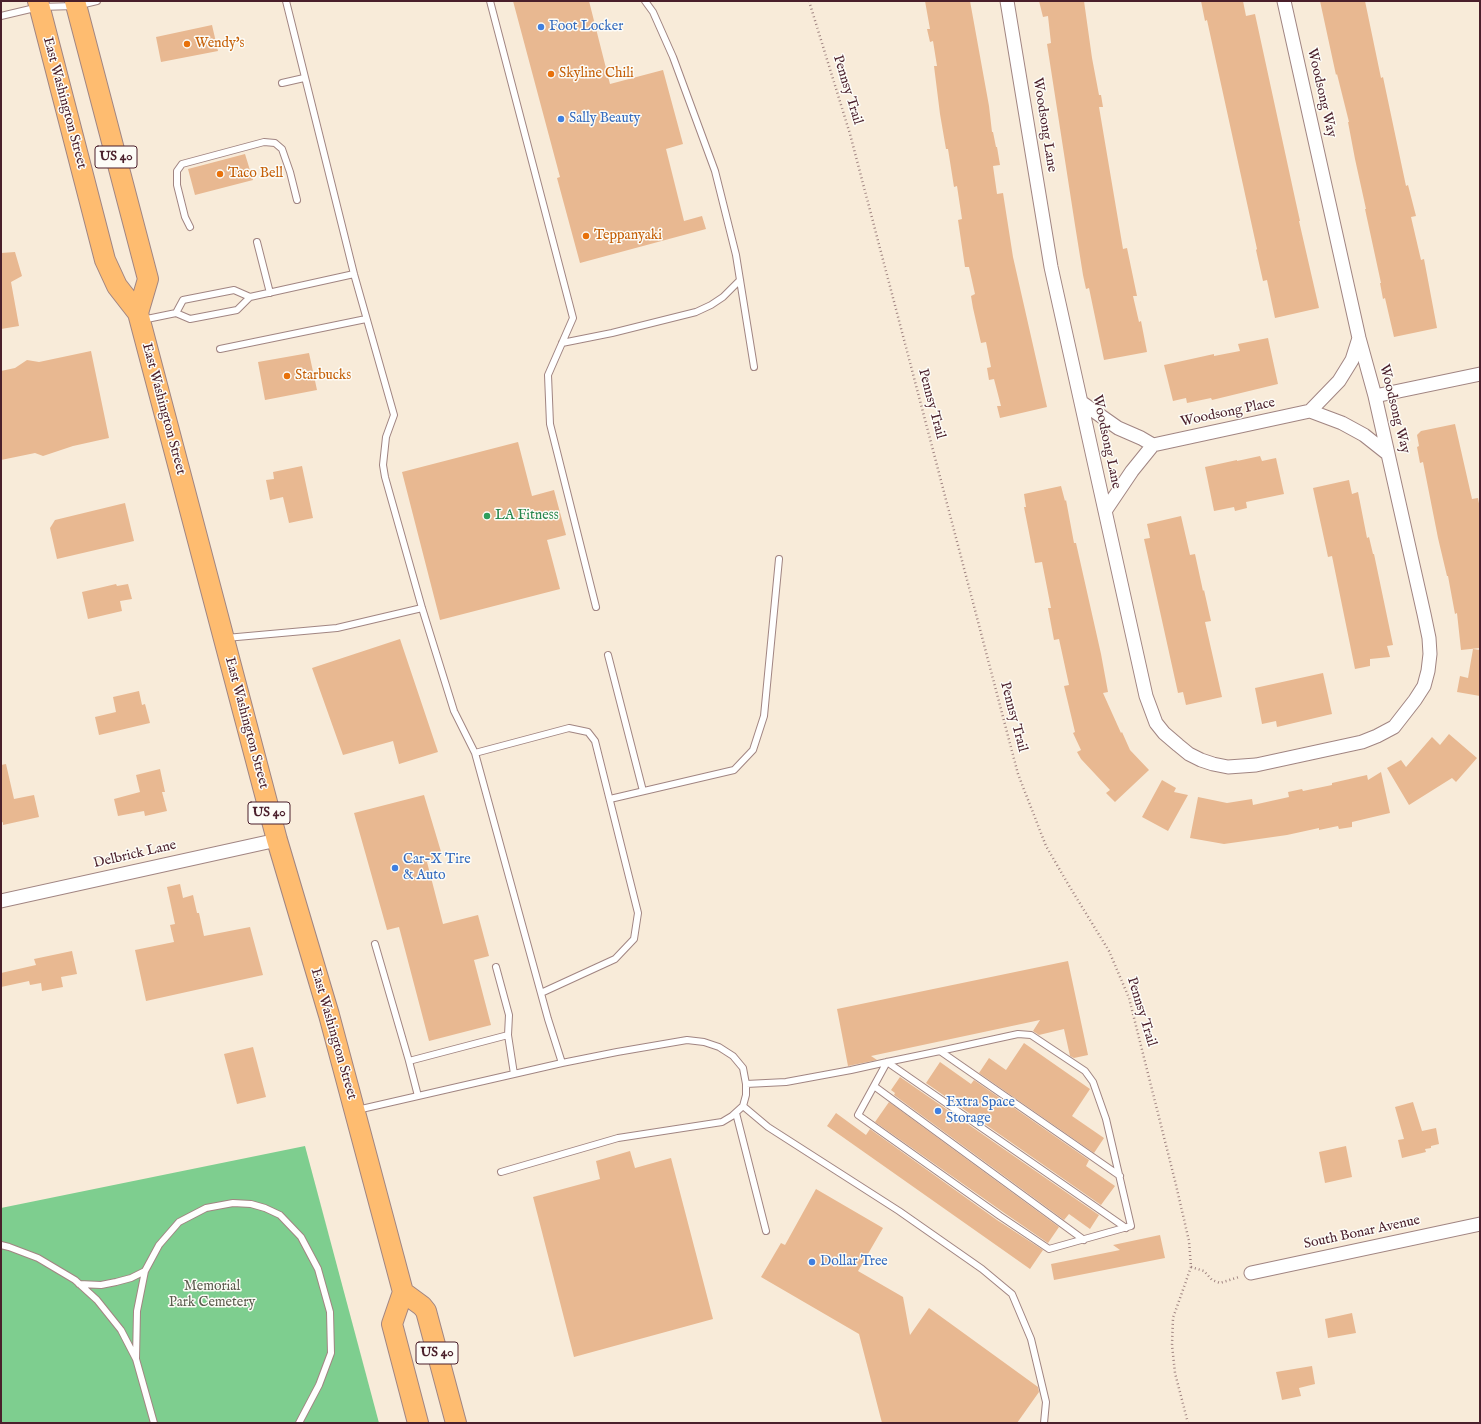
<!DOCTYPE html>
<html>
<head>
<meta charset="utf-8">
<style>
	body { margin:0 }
	#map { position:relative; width:1481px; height:1424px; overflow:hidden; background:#f8ebd9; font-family:"IM FELL English",serif }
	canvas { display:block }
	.frame { position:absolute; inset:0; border:2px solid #4a1f2b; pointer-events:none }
</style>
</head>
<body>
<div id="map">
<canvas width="1481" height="1424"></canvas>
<div class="frame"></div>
</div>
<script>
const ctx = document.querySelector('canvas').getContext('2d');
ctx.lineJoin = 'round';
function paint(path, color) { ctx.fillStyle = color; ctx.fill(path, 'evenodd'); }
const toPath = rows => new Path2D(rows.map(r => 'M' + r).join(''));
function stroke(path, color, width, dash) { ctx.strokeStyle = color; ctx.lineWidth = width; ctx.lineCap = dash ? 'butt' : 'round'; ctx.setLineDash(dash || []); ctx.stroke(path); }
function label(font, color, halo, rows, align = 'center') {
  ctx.font = font + ' "IM FELL English",serif'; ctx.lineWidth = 3; ctx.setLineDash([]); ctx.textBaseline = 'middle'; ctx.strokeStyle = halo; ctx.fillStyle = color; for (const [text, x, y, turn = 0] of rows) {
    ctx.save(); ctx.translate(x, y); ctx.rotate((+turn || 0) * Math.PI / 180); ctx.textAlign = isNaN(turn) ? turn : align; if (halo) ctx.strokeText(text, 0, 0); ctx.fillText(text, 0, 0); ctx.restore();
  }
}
paint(toPath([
	[305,1146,379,1423,1,1423,1,1208]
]), '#7ece8f');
paint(toPath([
	[513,1,589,1,610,84,663,70,683,144,666,149,684,221,702,216,706,229,580,263,557,178,560,177],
	[925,1,970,1,989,106,992,132,993,132,996,147,997,147,1000,165,993,166,997,194,1003,193,1013,257,1047,407,1000,418,997,406,1001,406,994,379,989,380,987,368,991,367,986,342,981,343,973,308,971,296,975,294,969,267,965,267,958,220,962,219,957,186,954,187,948,149,946,149,940,114,934,66,937,66,933,41,930,42,927,29,930,29],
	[1039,1,1084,1,1092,58,1099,95,1101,95,1103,107,1099,107,1123,249,1127,248,1137,296,1133,296,1139,322,1141,321,1147,352,1104,360,1089,288,1086,289,1083,275,1075,225,1047,44,1051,43,1048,16,1043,17],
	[1201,1,1243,1,1246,16,1255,14,1296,203,1300,221,1299,221,1319,308,1275,318,1267,280,1263,281,1256,250,1257,249,1207,20,1205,21],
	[1320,1,1365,1,1381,78,1383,77,1406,186,1408,185,1416,216,1411,217,1421,260,1424,259,1437,328,1394,337,1385,298,1383,299,1380,283,1381,283,1365,209,1366,209,1355,159,1348,122,1349,122,1337,74,1336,75],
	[212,25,218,51,161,62,156,37],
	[245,154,253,180,195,195,188,169],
	[15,252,22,276,11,282,19,326,1,329,1,253],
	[1268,338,1278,384,1212,400,1211,398,1187,403,1186,398,1173,401,1164,365,1214,354,1214,356,1240,351,1238,344],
	[91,351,109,438,73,446,43,456,35,453,1,460,1,371,15,368,27,360,39,362],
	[309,353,317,390,265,400,258,362],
	[1455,424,1472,499,1478,498,1480,509,1480,648,1461,650,1457,613,1455,614,1448,576,1447,576,1438,538,1423,462,1420,463,1417,447,1419,446,1417,435,1421,431],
	[518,442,532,496,554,490,566,535,547,540,560,589,440,620,402,472],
	[1260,456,1262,461,1276,458,1284,494,1246,502,1247,508,1235,511,1234,507,1214,511,1205,467,1237,460,1237,461],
	[302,466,313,518,289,523,283,497,270,500,266,480,274,479,273,472],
	[1349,480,1352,494,1358,492,1367,538,1369,537,1373,554,1374,554,1393,645,1387,646,1390,657,1370,659,1370,666,1355,669,1332,556,1328,557,1313,488],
	[1061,486,1065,501,1066,500,1074,543,1076,543,1101,654,1108,692,1103,693,1121,733,1122,732,1130,750,1149,770,1115,802,1106,793,1110,790,1081,759,1077,752,1081,750,1073,733,1075,732,1064,686,1069,685,1059,639,1054,640,1048,608,1051,608,1042,562,1035,563,1024,507,1026,507,1024,494],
	[125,503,134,541,57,559,50,528,55,520],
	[1181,516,1190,555,1195,554,1203,591,1204,590,1211,621,1205,622,1222,697,1186,705,1183,692,1178,693,1144,539,1150,538,1147,524],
	[116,584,117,586,128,584,132,599,120,601,122,611,88,619,82,592],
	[400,639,438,752,399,764,393,741,343,755,312,668],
	[1473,649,1480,650,1480,696,1457,692,1460,676,1468,678],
	[1323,673,1332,714,1277,727,1276,721,1262,724,1255,688],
	[139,691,142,705,145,704,150,723,99,735,95,717,116,712,113,697],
	[1449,734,1477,758,1456,782,1452,778,1409,805,1387,768,1401,760,1406,767,1432,737,1440,745],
	[6,764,14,799,34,795,39,817,3,825,3,822,1,823,1,765],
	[160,769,165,792,162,792,167,811,145,816,144,811,118,816,114,799,140,792,136,775],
	[1381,772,1390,813,1352,822,1352,827,1339,829,1338,826,1319,830,1319,828,1287,835,1224,844,1190,838,1198,797,1227,803,1252,799,1253,805,1289,797,1288,792,1302,789,1303,791,1332,785,1332,783,1367,775,1368,780],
	[1162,780,1176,788,1174,792,1188,795,1168,831,1142,817],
	[424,795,442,855,427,862,443,924,478,915,489,956,474,960,491,1025,429,1041,399,927,387,930,354,813],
	[180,884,183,898,193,895,197,913,199,913,204,936,250,927,263,975,146,1001,135,950,174,942,170,925,175,924,167,887],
	[72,951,77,974,61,977,63,987,42,991,41,983,30,985,29,981,1,987,1,973,36,965,34,959],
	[1068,961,1088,1055,1074,1058,1070,1056,1064,1029,1039,1035,1033,1031,1040,1020,871,1056,877,1060,848,1066,837,1009],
	[1024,1043,1090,1089,1072,1116,1104,1138,1094,1153,979,1073,989,1058,1006,1070],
	[253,1047,266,1097,237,1104,224,1054],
	[940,1062,971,1084,974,1080,1089,1160,1086,1166,1115,1186,1101,1205,926,1083],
	[900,1077,1096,1213,1099,1215,1090,1229,1069,1214,1064,1220,894,1095,895,1093,891,1090],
	[889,1102,1059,1227,1048,1243,1003,1212,875,1122],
	[1413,1102,1422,1131,1436,1128,1439,1144,1431,1146,1431,1148,1425,1149,1426,1152,1402,1158,1398,1140,1404,1139,1395,1107],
	[836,1113,866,1135,870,1129,997,1220,1043,1250,1030,1269,827,1126],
	[1346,1146,1352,1177,1325,1183,1319,1152],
	[630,1151,635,1168,671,1158,713,1319,574,1357,533,1197,600,1179,596,1161],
	[816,1189,883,1228,858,1271,903,1297,910,1335,929,1308,1038,1387,1039,1392,1017,1423,882,1423,859,1334,761,1277,781,1243,785,1245],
	[1160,1235,1165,1258,1054,1280,1051,1264,1120,1250,1113,1245],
	[1352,1313,1356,1333,1328,1338,1325,1319],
	[1312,1366,1315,1384,1299,1388,1301,1396,1282,1400,1276,1372]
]), '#e8b891');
const lane = toPath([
	[286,1,354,274,394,415,386,437,383,465,385,477,422,608,454,711,475,753,548,1019,562,1063],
	[490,1,573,318,548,375,550,424,596,607],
	[645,1,653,12,673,57,715,171,736,255,754,367],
	[1,16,39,7,76,6,97,1],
	[282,83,304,78],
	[190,227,185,217,177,185,177,171,182,164,264,142,275,143,282,149,290,172,297,200],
	[257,242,270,293],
	[176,313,183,300,234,290,250,297],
	[142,320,176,313,190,319,237,310,250,297,354,274],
	[562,343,612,333,696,312,711,305,723,297,740,280],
	[220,349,366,319],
	[226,638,337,628,422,608],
	[608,655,643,791],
	[475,753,569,728,588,732,595,741,638,913,634,939,615,959,541,993],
	[610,799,734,770,753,750,764,716,779,559],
	[375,944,409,1061],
	[496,967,509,1015,508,1035],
	[940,1051,1120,1176],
	[746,1084,786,1082,851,1070,887,1062,940,1051,1018,1034,1031,1035,1085,1071,1093,1082,1106,1119,1131,1226,1049,1249,1000,1216,858,1115,887,1062,1126,1228],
	[874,1086,1084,1240],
	[418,1096,409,1061,508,1035,514,1074],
	[743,1106,768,1127,899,1211,982,1269,1012,1294,1031,1339,1046,1402,1044,1423],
	[357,1110,562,1063,617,1052,687,1040,704,1042,719,1047,733,1056,743,1068,746,1084,746,1095,743,1106,732,1116,722,1122,618,1138,501,1172],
	[736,1113,766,1231],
	[1,1245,9,1247,38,1258,75,1280,97,1300,121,1330,136,1359,154,1423],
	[79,1284,101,1285,116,1282,131,1278,145,1271],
	[136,1359,137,1311,145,1271,159,1245,179,1222,206,1208,233,1203,251,1204,265,1208,280,1215,301,1237,318,1269,330,1312,331,1353,319,1385,299,1423]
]);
const street = toPath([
	[1007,1,1051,267,1146,696,1156,723,1164,733,1178,745,1189,754,1201,760,1213,764,1228,767,1256,765,1362,742,1377,736,1394,727,1415,700,1424,686,1428,671,1430,654,1429,638,1424,614,1375,396,1359,338,1284,1],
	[1375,396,1480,374],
	[1081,402,1118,428,1141,438,1153,445],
	[1310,411,1342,423,1364,435,1388,454],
	[1310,411,1339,381,1352,360,1359,338],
	[1153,445,1310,411],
	[1105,511,1132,471,1153,445],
	[1,901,277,840],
	[1251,1273,1480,1224]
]);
const primary = toPath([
	[38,1,105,260,117,286,138,313,277,840,329,1015,403,1292,392,1324,418,1423],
	[75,1,148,279,138,313],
	[403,1292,422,1306,426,1311,456,1423]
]);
stroke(lane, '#a18582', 8);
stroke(street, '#a18582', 15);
stroke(primary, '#a18582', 22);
stroke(toPath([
	[809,1,850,134,1018,774,1046,846,1068,884,1109,951,1129,998,1176,1185,1189,1241,1191,1267,1173,1318,1172,1345,1175,1373,1188,1423],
	[1191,1267,1204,1271,1212,1280,1220,1283,1239,1277]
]), '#a18582', 2.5, [1, 3]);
stroke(lane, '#fff', 6);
stroke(street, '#fff', 13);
stroke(primary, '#febc70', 20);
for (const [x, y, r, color] of [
	[541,27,4,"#3f7fe0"],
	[187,44,4,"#e8710a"],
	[551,74,4,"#e8710a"],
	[561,119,4,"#3f7fe0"],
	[220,174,4,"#e8710a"],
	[586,236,4,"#e8710a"],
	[287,376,4,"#e8710a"],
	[487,516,4,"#2e9e5b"],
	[395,868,4,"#3f7fe0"],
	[938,1111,4,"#3f7fe0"],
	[812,1262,4,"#3f7fe0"]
]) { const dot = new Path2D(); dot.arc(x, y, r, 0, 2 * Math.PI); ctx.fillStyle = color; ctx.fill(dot); stroke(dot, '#fdfcf7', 1.5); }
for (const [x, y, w] of [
	[116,157,42],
	[269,813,42],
	[437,1353,42]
]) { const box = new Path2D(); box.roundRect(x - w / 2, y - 11, w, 22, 3); ctx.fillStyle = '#fdfcf7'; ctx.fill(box); stroke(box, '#4a1f2b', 1); }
label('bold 13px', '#4a1f2b', null, [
	["US 40",116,157],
	["US 40",269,813],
	["US 40",437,1353]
]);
label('14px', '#366cbe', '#fdfcf7', [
	["Foot Locker",549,27],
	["Sally Beauty",569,119],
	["Car-X Tire",403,860],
	["& Auto",403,876],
	["Extra Space",946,1103],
	["Storage",946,1119],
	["Dollar Tree",820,1262]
], 'left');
label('14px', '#c56008', '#fdfcf7', [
	["Wendy's",195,44],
	["Skyline Chili",559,74],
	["Taco Bell",228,174],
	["Teppanyaki",594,236],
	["Starbucks",295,376]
], 'left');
label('14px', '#4a1f2b', '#fdfcf7', [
	["Pennsy Trail",847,90,73],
	["Woodsong Way",1321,93,77],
	["East Washington Street",64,103,75],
	["Woodsong Lane",1044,125,81],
	["Pennsy Trail",931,404,75],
	["East Washington Street",163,409,75],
	["Woodsong Way",1394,409,76],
	["Woodsong Place",1228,413,-12],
	["Woodsong Lane",1106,442,78],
	["Pennsy Trail",1013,717,75],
	["East Washington Street",246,723,75],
	["Delbrick Lane",135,855,-13],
	["Pennsy Trail",1141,1012,73],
	["East Washington Street",333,1034,74],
	["South Bonar Avenue",1362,1233,-12]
]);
label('14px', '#27864d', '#fdfcf7', [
	["LA Fitness",495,516]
], 'left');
label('14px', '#5c5c4e', '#fdfcf7', [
	["Memorial",212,1287],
	["Park Cemetery",212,1303]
]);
</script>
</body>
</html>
